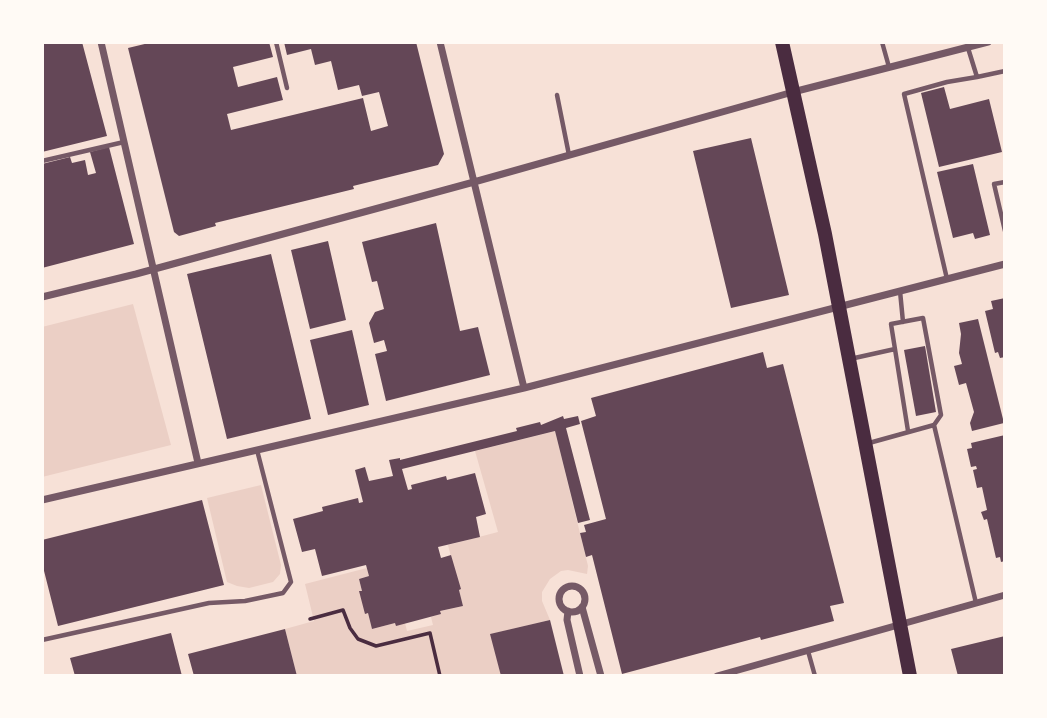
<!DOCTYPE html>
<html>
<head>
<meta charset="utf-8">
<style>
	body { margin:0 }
	#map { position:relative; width:1047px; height:718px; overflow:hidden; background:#f7e1d7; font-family:"Space Grotesk",sans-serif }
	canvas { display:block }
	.frame { position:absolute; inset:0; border:44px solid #fffaf5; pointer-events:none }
</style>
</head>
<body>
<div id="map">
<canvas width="1047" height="718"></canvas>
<div class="frame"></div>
</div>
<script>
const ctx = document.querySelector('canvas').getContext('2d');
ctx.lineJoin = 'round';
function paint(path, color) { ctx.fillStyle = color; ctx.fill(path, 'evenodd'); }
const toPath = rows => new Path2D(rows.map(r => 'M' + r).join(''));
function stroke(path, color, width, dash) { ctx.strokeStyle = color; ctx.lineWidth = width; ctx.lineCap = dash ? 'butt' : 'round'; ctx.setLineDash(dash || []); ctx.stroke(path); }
paint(toPath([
	[133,304,171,445,42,477,42,327],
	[555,431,588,566,587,574,568,570,561,571,550,579,542,592,542,601,550,620,491,634,501,676,297,676,285,629,314,621,305,584,367,568,369,576,359,579,372,629,395,623,405,623,407,631,433,625,431,617,440,614,440,611,463,606,448,545,498,532,475,451],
	[261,485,281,565,280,574,273,582,249,588,237,586,227,582,207,498]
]), '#ebcfc5');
paint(toPath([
	[42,42,82,42,107,136,42,152],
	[153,42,269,42,273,57,233,67,238,87,277,77,283,100,227,114,231,130,363,98,371,131,388,126,379,92,362,96,359,85,338,90,331,61,315,65,311,49,287,55,284,42,416,42,444,154,438,165,353,186,354,189,215,223,216,226,179,236,174,232,128,48],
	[944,87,950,109,989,99,1002,152,939,167,921,93],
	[751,138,789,295,731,308,693,151],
	[109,147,134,244,42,268,42,164,70,157,72,163,85,160,88,175,96,173,90,152],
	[973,164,990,235,975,239,973,233,953,238,937,172],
	[436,223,460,331,478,327,490,375,386,401,375,354,387,351,384,340,374,343,369,323,375,312,384,309,377,281,372,282,362,242],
	[328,241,346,320,310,329,291,250],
	[271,254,311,419,227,439,187,274],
	[1005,298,1005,357,1000,358,998,352,995,353,985,311,993,309,991,301],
	[978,319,1004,423,972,431,970,423,974,412,966,383,959,385,954,366,962,364,959,353,961,334,959,323],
	[352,330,369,405,328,415,310,340],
	[925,346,936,412,916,416,904,350],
	[763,352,767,368,783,364,844,603,830,606,834,621,761,640,760,637,622,674,592,555,586,557,580,533,586,532,584,525,606,519,581,421,596,416,591,398],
	[563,416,564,419,578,416,580,424,566,428,590,520,578,523,555,431,402,469,408,490,412,489,411,485,446,476,447,480,475,473,486,514,476,517,480,537,438,547,441,558,451,555,461,589,459,590,463,606,440,611,441,614,396,626,395,623,372,629,368,613,365,614,359,591,362,591,359,579,369,576,366,565,322,576,315,549,302,552,293,519,323,511,322,507,358,498,359,503,363,502,355,470,365,467,369,481,393,476,389,460,400,458,400,460,517,431,516,428,540,422,541,425],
	[1005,435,1005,561,1001,562,1000,557,996,558,987,519,984,520,981,512,987,510,982,487,977,488,973,470,977,469,976,466,971,467,967,449,972,448,971,443],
	[202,500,224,585,58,626,42,563,42,540],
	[550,620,564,676,501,676,490,634],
	[285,629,297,676,194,676,188,654],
	[171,633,182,676,75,676,70,658],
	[1005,636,1005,676,958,676,951,649]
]), '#644757');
stroke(toPath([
	[310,619,343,610,350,628,358,639,376,646,430,633,440,676]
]), '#4a2c40', 3.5);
stroke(toPath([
	[276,42,287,88],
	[882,42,889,67],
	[977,77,1005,71],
	[557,95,569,155],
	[42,161,124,142],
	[1005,182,994,184,1005,231],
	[947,279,904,94,947,82,977,77,968,48],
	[900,291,903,322],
	[850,359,895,349],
	[908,431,891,324,923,318,941,415,934,425],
	[869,443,934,425,976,603],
	[42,640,209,603,245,601,283,593,291,582,257,450],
	[808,651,815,676]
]), '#755966', 4.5);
stroke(toPath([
	[101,42,198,463],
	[440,42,524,388],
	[42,297,136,274,474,182,793,92,988,42],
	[42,500,524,388,1005,264],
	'559 599a13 13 0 1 1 26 0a13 13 0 1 1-26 0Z',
	[582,607,601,676],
	[568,611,567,620,580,676],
	[717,676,1005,595]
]), '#755966', 7);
stroke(toPath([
	[782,42,825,234,910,676]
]), '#4a2c40', 14);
</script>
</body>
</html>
